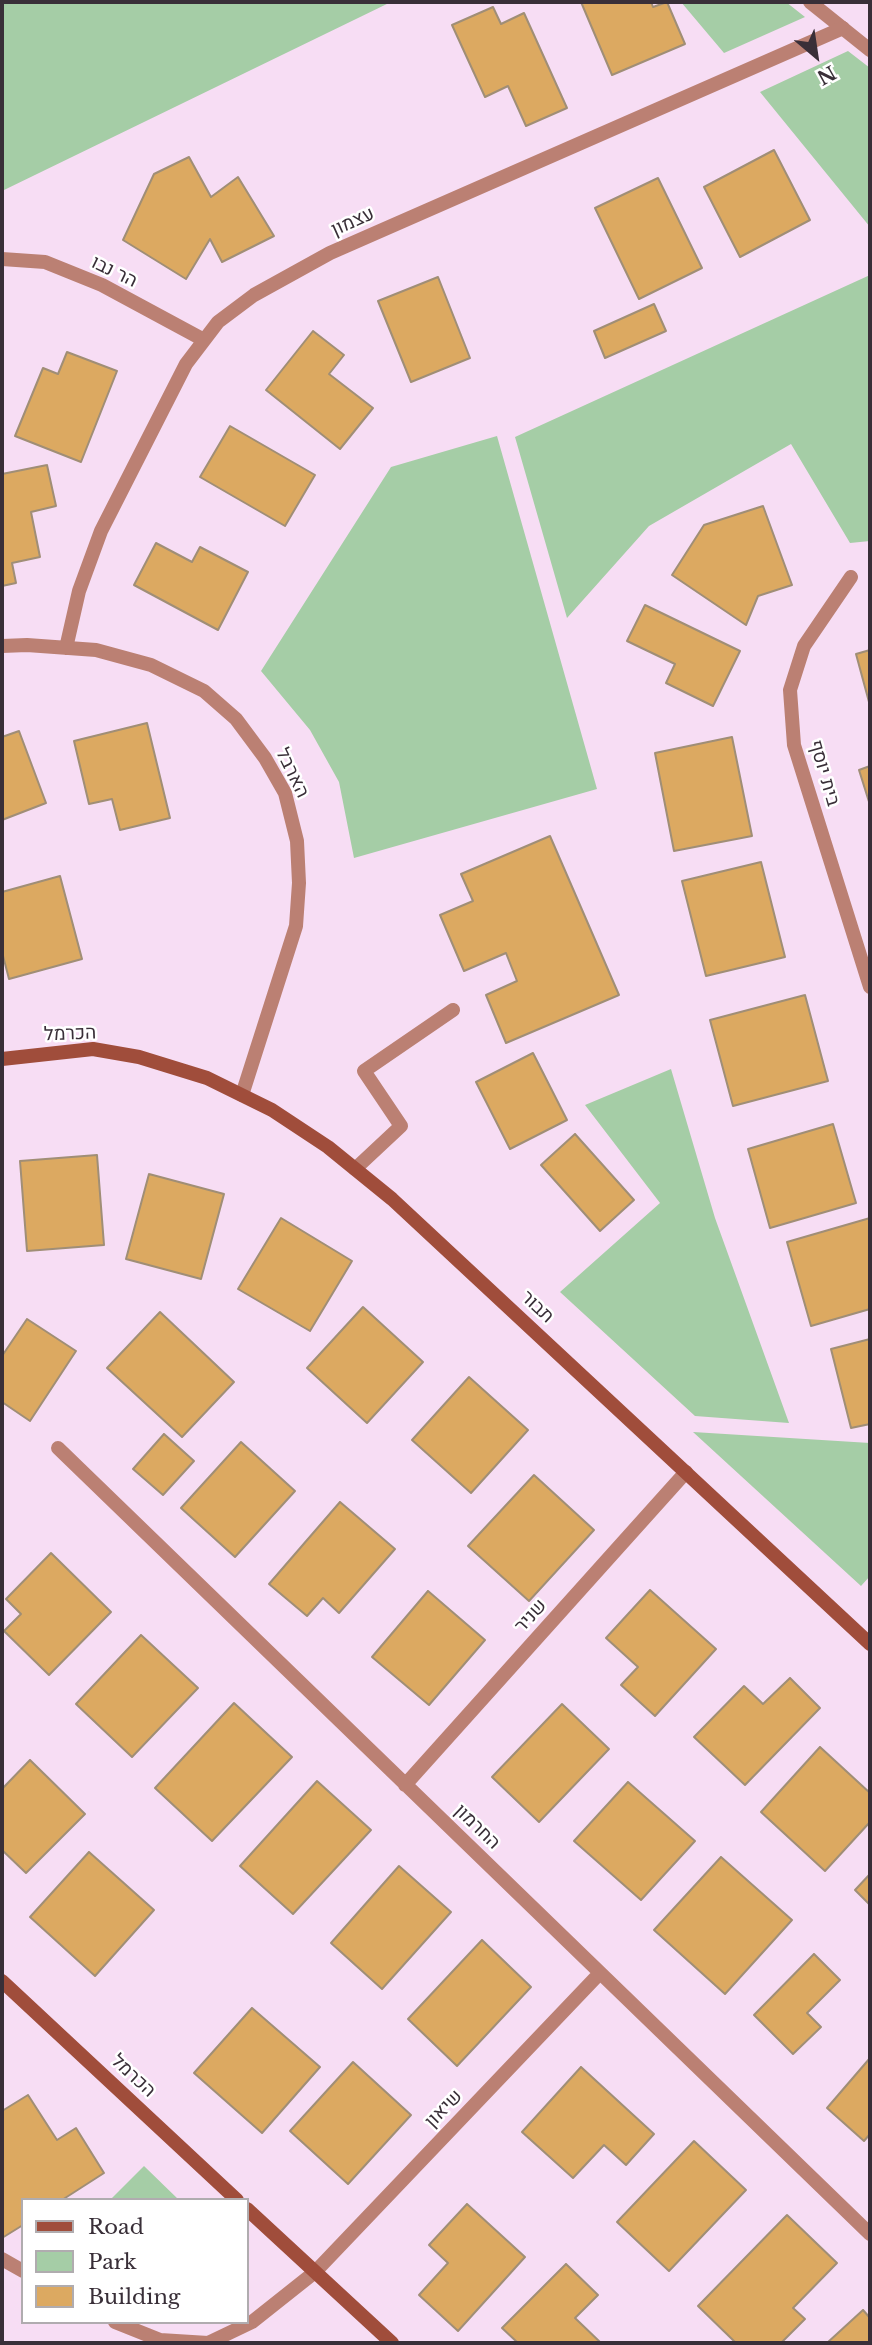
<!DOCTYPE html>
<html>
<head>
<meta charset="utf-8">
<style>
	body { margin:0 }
	#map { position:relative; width:872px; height:2345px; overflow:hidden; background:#f7ddf4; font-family:"Libre Baskerville",serif }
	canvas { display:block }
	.frame { position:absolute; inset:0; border:4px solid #392f38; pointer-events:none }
	.legend { position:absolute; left:21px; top:2198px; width:228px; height:126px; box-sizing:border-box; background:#fff; border:2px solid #b0acaf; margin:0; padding:9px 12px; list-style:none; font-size:21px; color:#392f38 }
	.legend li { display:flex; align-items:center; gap:14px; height:35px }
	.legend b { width:35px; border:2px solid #b0acaf }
	.north { position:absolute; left:781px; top:21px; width:70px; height:70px; -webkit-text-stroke:5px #fff; paint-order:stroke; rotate:151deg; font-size:19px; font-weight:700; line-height:28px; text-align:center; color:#392f38 }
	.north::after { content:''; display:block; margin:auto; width:24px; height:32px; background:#392f38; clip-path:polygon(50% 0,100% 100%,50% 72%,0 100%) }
</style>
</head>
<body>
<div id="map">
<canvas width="872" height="2345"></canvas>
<div class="frame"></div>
<ul class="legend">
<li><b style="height:9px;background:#a04d3b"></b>Road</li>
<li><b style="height:19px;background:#a5cda6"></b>Park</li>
<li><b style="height:19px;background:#dca961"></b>Building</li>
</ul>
<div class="north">N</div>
</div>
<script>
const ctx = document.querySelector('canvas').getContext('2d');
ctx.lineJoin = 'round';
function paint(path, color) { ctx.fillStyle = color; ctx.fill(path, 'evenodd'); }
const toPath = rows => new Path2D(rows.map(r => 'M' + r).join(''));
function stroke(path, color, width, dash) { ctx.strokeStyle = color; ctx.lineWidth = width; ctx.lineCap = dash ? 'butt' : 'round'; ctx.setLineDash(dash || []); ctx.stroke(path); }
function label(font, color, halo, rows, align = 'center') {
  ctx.font = font + ' "Libre Baskerville",Heebo,serif'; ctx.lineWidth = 5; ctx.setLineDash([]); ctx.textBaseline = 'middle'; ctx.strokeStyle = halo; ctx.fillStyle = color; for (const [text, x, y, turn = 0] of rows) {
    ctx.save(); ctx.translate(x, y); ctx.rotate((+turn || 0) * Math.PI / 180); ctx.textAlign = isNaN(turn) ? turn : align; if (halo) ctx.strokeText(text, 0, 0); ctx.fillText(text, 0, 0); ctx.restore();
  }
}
paint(toPath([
	[2,2,391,2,2,191],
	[681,2,786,2,805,17,724,53],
	[848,51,870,68,870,227,760,92],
	[870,275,870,541,850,543,791,444,649,526,567,618,515,437],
	[497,436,597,789,354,858,339,782,310,730,261,671,391,467],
	[671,1069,715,1218,789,1423,695,1416,560,1292,660,1203,585,1105],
	[693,1432,870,1443,870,1576,861,1586],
	[144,2166,179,2200,110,2200]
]), '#a5cda6');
const building = toPath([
	[581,2,651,2,653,7,667,2,685,44,612,75,581,2],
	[493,7,501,24,524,13,567,108,526,126,508,86,485,97,452,25,493,7],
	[774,150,810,220,740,257,704,187,774,150],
	[189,157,211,197,238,177,274,236,222,262,210,239,186,279,123,240,154,174,189,157],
	[658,178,702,268,639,299,595,208,658,178],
	[438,277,470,358,411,382,378,301,438,277],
	[654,304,666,331,605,358,594,331,654,304],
	[313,331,344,355,329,374,373,408,340,449,266,390,313,331],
	[67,352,117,371,81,462,15,436,43,368,58,374,67,352],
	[230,426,315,475,285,526,200,477,230,426],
	[47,465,56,506,31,512,40,557,12,563,16,583,2,586,2,474,47,465],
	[763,506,792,585,758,596,746,625,672,575,704,525,763,506],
	[156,543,192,562,200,547,248,572,218,630,134,585,156,543],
	[645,605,740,651,713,706,666,683,675,664,627,641,645,605],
	[870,650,870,702,869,702,856,654,870,650],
	[147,723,170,818,120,830,112,799,89,804,74,741,147,723],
	[19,731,46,803,2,820,2,737,19,731],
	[732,737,752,836,674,851,655,753,732,737],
	[870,766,870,805,859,770,870,766],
	[550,836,619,995,506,1043,486,995,517,981,506,953,464,971,440,915,473,901,461,874,550,836],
	[761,862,785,957,706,976,682,881,761,862],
	[60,876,82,959,9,979,2,952,2,892,60,876],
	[805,995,828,1081,733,1106,710,1020,805,995],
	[533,1053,567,1120,510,1149,476,1082,533,1053],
	[833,1124,856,1203,770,1228,748,1149,833,1124],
	[575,1134,634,1200,600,1231,541,1165,575,1134],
	[97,1155,104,1245,27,1251,20,1161,97,1155],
	[149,1174,224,1194,201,1279,126,1259,149,1174],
	[281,1218,352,1261,310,1331,238,1289,281,1218],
	[870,1218,870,1309,811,1326,787,1242,870,1218],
	[363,1307,423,1362,367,1423,307,1368,363,1307],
	[160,1312,234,1382,182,1437,107,1368,160,1312],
	[27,1319,76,1351,30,1421,2,1402,2,1356,27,1319],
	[870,1339,870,1424,851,1428,831,1349,870,1339],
	[469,1377,528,1430,471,1493,412,1440,469,1377],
	[164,1434,194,1461,163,1495,133,1469,164,1434],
	[241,1442,295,1491,235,1557,181,1508,241,1442],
	[534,1475,594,1530,529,1601,468,1546,534,1475],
	[340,1502,395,1549,339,1613,323,1598,307,1616,269,1584,340,1502],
	[51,1553,111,1612,49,1675,4,1631,21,1614,6,1599,51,1553],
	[650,1590,716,1649,655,1716,621,1685,638,1667,606,1638,650,1590],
	[428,1591,485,1640,429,1705,372,1657,428,1591],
	[141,1635,198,1688,132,1757,76,1704,141,1635],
	[790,1678,820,1708,745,1785,694,1737,744,1686,763,1704,790,1678],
	[234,1703,292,1757,212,1841,155,1788,234,1703],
	[562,1704,609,1749,539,1822,492,1777,562,1704],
	[820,1747,870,1793,870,1822,825,1871,761,1812,820,1747],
	[30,1760,85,1814,26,1873,2,1850,2,1789,30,1760],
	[317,1781,371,1830,293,1914,240,1866,317,1781],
	[628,1782,695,1841,641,1900,574,1841,628,1782],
	[89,1852,154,1910,95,1976,30,1917,89,1852],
	[721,1857,792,1920,725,1994,654,1930,721,1857],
	[399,1866,451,1912,382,1989,331,1943,399,1866],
	[870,1874,870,1905,855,1890,870,1874],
	[482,1940,531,1987,457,2066,408,2019,482,1940],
	[814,1954,840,1980,807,2013,821,2027,793,2054,754,2015,814,1954],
	[252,2008,320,2067,262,2133,194,2073,252,2008],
	[870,2058,870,2134,864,2141,827,2108,870,2058],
	[353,2062,411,2115,348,2184,290,2131,353,2062],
	[581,2067,654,2134,626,2165,604,2145,573,2178,522,2132,581,2067],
	[28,2095,57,2140,76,2128,104,2173,62,2200,23,2200,23,2225,2,2238,2,2111,28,2095],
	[694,2141,746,2190,669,2271,617,2222,694,2141],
	[467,2204,525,2257,458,2331,419,2295,448,2263,429,2245,467,2204],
	[787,2215,837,2263,793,2308,805,2319,781,2343,736,2343,698,2306,787,2215],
	[566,2264,598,2295,575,2318,601,2343,518,2343,502,2328,566,2264],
	[863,2310,870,2318,870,2343,827,2343,863,2310]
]);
paint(building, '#dca961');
stroke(building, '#a08e76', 2);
stroke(toPath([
	[810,2,870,50],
	[355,1169,401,1126,364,1071,453,1010]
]), '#bb8073', 14);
stroke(toPath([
	[2,259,45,262,102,285,204,340],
	[851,577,804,646,790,690,794,745,870,987],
	[2,646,27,645,96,650,151,665,204,691,236,719,265,758,285,793,297,841,299,883,296,926,242,1095],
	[66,648,79,591,101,531,186,364,218,322,254,295,330,253,843,28],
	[58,1448,870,2234],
	[405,1785,686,1472],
	[2,2259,23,2271],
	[115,2322,160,2340,208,2343,252,2322,315,2272,600,1973]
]), '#bb8073', 14);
stroke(toPath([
	[2,1059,93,1049,139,1057,207,1078,272,1110,328,1147,392,1199,870,1644],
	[2,1981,237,2200],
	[247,2209,392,2343]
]), '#a04d3b', 14);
label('19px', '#392f38', '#fff', [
	["עצמון",353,222,-24],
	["הר נבו",114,272,26],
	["הארבל",292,773,64],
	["בית יוסף",824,773,74],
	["הכרמל",70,1034,-2],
	["תבור",537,1307,43],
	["שניר",531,1616,-48],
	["החרמון",477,1827,44],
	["הכרמל",133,2076,43],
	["שיאון",444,2109,-46]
]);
</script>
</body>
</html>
